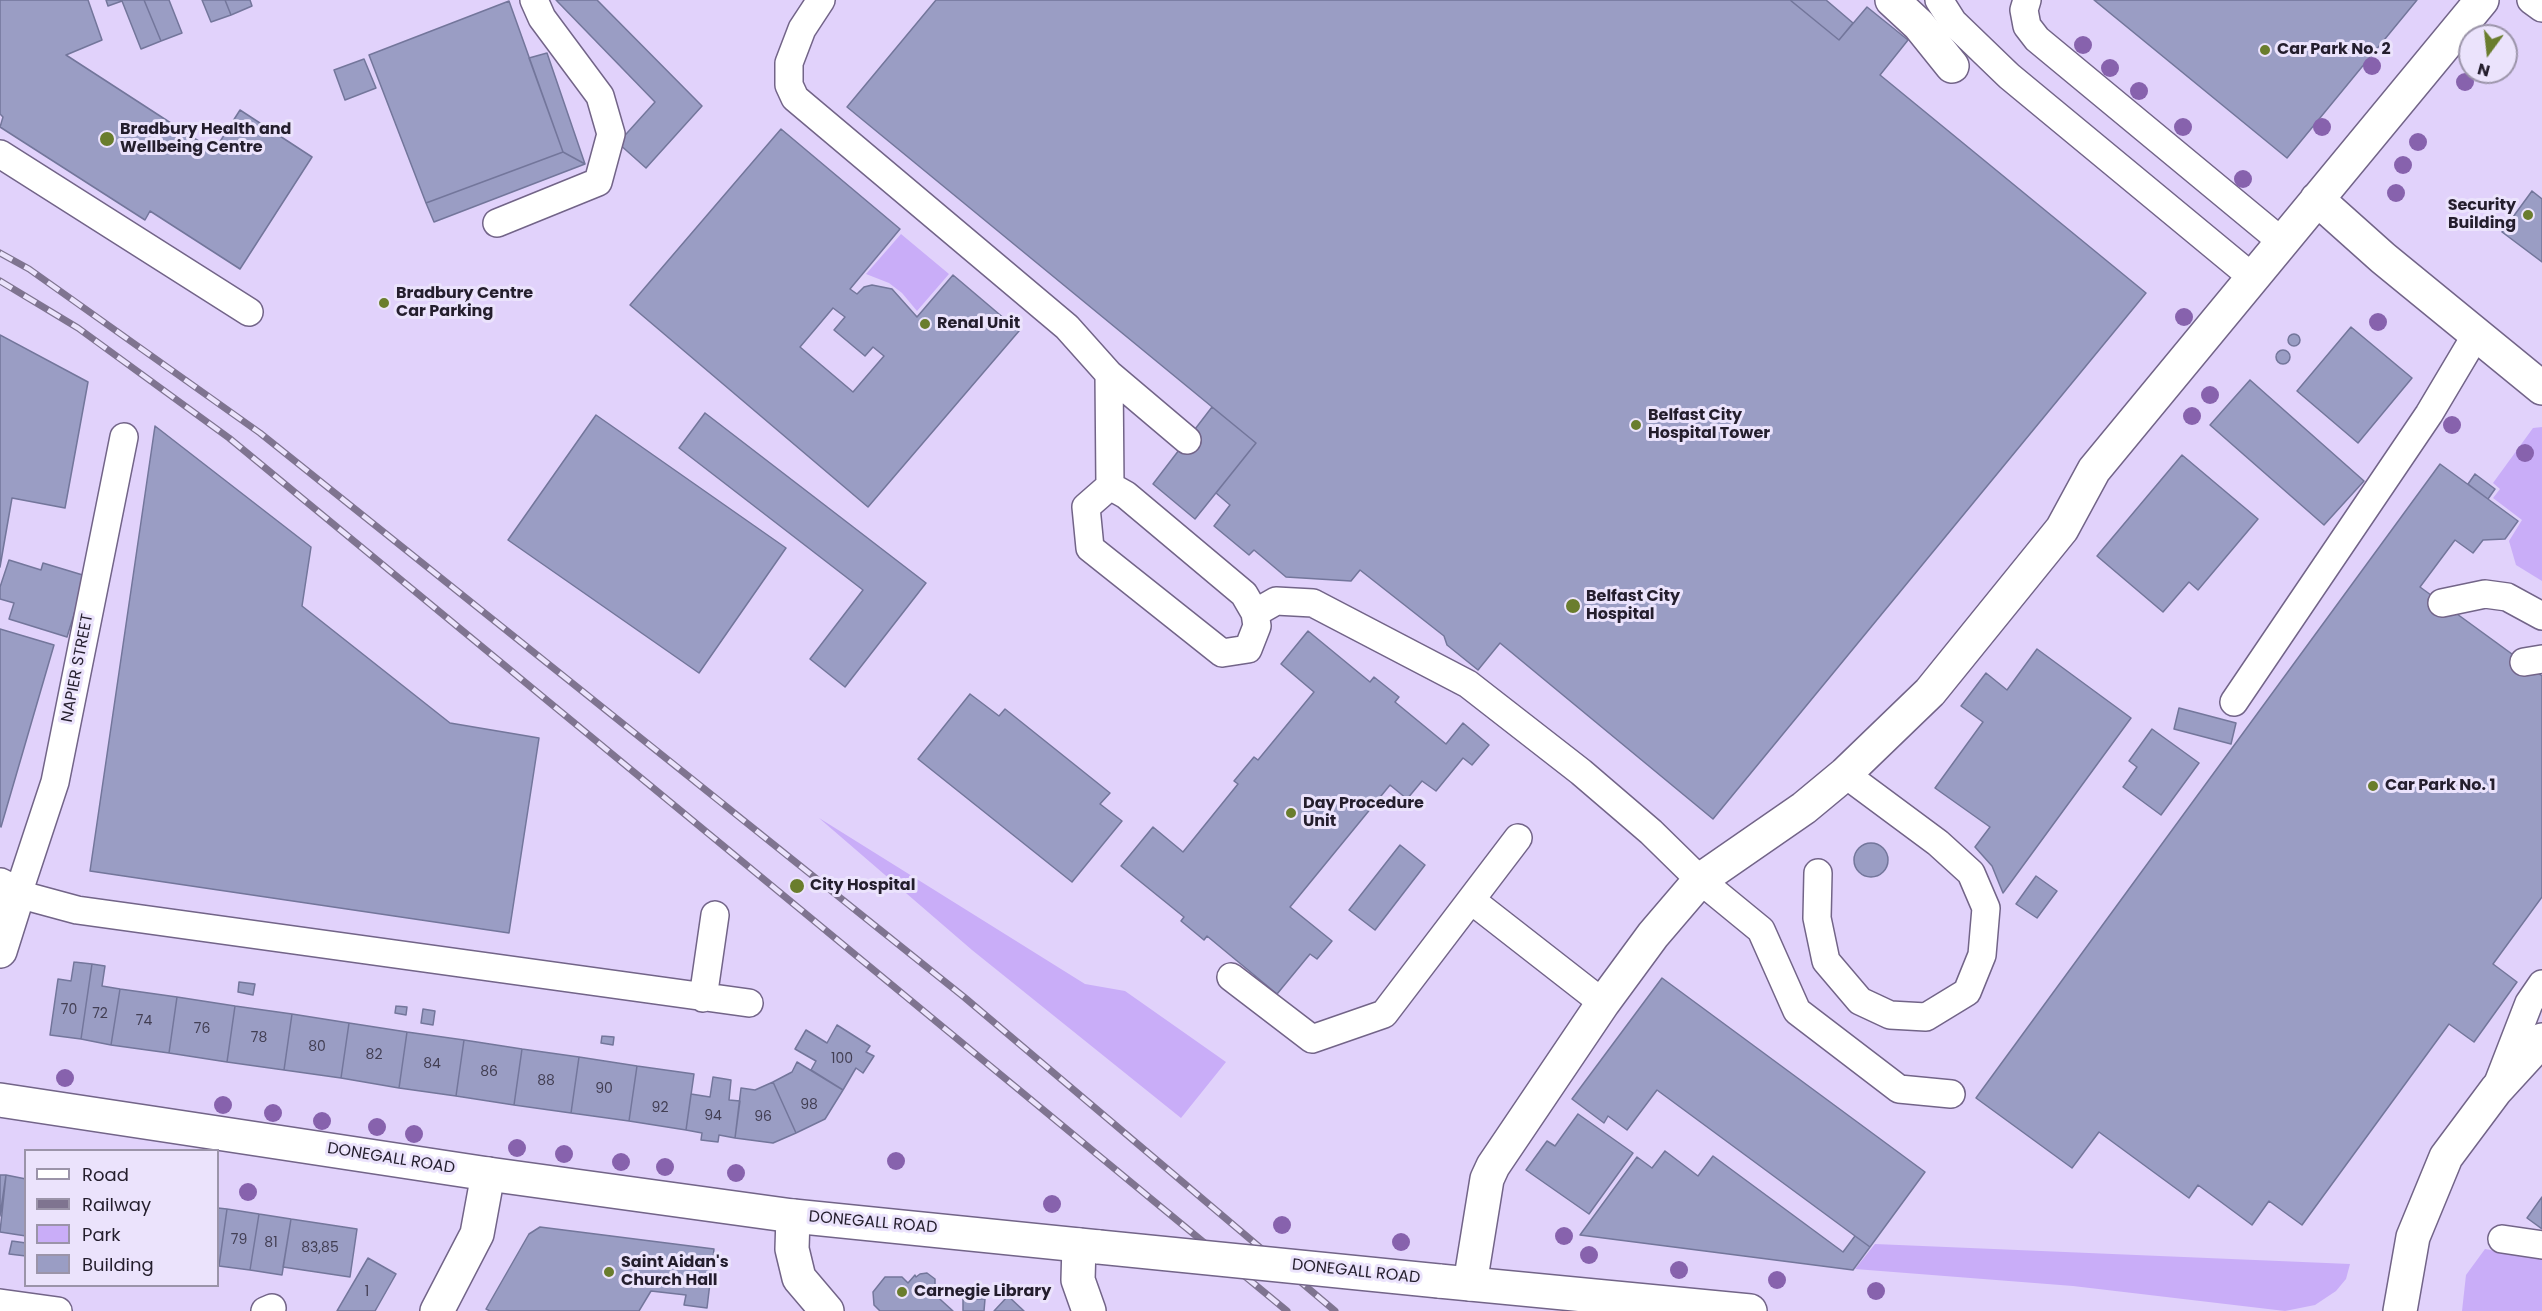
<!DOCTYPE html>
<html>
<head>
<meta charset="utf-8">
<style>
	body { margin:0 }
	#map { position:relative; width:2542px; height:1311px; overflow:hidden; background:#e1d2fb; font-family:Poppins,sans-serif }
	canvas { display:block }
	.legend { position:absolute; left:24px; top:1149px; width:195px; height:138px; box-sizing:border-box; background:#ebe3fc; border:2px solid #9b94a9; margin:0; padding:8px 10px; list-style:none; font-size:18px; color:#241e2d }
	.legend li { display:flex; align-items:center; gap:12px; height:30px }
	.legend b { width:30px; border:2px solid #9b94a9 }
	.north { position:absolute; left:2458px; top:24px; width:60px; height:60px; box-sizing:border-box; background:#ebe3fc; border:2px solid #9b94a9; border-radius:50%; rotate:195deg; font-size:16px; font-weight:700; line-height:24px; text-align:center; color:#241e2d }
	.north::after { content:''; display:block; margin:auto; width:21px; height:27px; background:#6a7d2d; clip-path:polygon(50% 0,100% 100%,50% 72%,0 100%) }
</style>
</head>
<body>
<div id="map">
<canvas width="2542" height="1311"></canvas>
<ul class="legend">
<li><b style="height:8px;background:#fff"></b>Road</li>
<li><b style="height:8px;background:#7f7490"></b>Railway</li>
<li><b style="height:16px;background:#c9adf8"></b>Park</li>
<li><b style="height:16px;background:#9a9dc4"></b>Building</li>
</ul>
<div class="north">N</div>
</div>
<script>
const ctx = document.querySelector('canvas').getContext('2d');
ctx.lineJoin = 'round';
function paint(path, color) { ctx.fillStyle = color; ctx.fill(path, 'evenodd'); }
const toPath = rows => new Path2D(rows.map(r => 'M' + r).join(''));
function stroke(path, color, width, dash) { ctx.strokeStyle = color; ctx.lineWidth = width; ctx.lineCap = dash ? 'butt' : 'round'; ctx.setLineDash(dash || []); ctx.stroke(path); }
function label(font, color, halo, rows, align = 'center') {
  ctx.font = font + ' Poppins,sans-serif'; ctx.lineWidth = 6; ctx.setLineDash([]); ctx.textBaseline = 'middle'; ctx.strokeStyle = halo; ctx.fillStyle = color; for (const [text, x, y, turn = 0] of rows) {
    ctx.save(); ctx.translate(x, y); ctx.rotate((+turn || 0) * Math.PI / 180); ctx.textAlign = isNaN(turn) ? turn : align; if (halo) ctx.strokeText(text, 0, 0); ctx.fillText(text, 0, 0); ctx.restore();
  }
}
paint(toPath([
	[901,234,949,274,917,311,902,293,889,283,866,274],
	[2542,427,2542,581,2516,565,2509,541,2522,520,2493,498,2500,489,2493,483,2533,428],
	[819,818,1085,984,1125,991,1226,1062,1181,1118,972,950],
	[1875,1244,2350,1264,2346,1279,2336,1291,2315,1305,2285,1311,2073,1286,1855,1269],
	[2485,1249,2542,1259,2542,1311,2462,1311,2466,1275]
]), '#c9adf8');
const building = toPath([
	[0,0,88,0,102,40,66,55,214,151,240,110,312,157,240,269,150,211,145,220,0,127,3,117,0,114,0,0],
	[106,0,144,0,161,41,141,49,122,1,108,6,106,0],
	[144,0,169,0,182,33,161,41,144,0],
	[202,0,225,0,231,15,211,22,202,0],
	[225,0,250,0,252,6,231,15,225,0],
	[556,0,597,0,702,106,646,168,618,143,655,102,556,0],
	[936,0,1790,0,1839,40,1867,7,1908,40,1880,75,2146,293,1713,819,1500,643,1478,670,1447,645,1444,636,1360,570,1351,581,1286,577,1254,550,1249,555,1214,526,1230,505,1216,493,1256,443,847,107,936,0],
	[1790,0,1826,0,1853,23,1839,40,1790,0],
	[2094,0,2417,0,2287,158,2094,0],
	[509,1,563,152,426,203,369,55,509,1],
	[547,53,585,164,563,152,529,58,547,53],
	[364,59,376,88,345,100,334,70,364,59],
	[781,129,900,229,850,289,857,294,864,287,872,285,892,289,917,317,953,275,1019,331,868,507,630,305,781,129],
	[833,308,845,317,834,330,865,356,873,347,884,356,853,392,800,347,833,308],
	[563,152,585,164,434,222,426,203,563,152],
	[2532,191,2542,199,2542,262,2502,232,2532,191],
	[2351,327,2412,378,2358,443,2297,391,2351,327],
	'2288 340a6 6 0 1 1 12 0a6 6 0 1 1-12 0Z',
	[0,335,88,382,65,508,12,498,0,567,0,335],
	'2276 357a7 7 0 1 1 14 0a7 7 0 1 1-14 0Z',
	[2250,380,2364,481,2324,525,2210,425,2250,380],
	[1212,407,1256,443,1195,519,1153,484,1212,407],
	[705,413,926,583,845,687,810,659,863,590,679,448,705,413],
	[596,415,786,548,699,673,508,540,596,415],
	[155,426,311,547,302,606,450,723,539,738,509,933,90,871,155,426],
	[2182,455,2258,519,2198,590,2189,582,2163,612,2097,556,2182,455],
	[2440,464,2518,521,2505,539,2483,540,2473,553,2455,540,2420,587,2542,676,2542,897,2493,964,2517,982,2474,1042,2449,1024,2302,1225,2269,1201,2252,1225,2198,1185,2189,1198,2099,1132,2072,1168,1976,1098,2440,464],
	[2475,474,2495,489,2488,499,2468,484,2475,474],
	[9,560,41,570,43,563,86,576,67,637,9,619,14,603,0,599,0,587,9,560],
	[0,629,54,645,1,827,0,826,0,629],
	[1308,631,1370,682,1374,677,1399,697,1395,702,1446,744,1463,723,1489,745,1472,765,1463,758,1436,791,1422,781,1407,799,1390,785,1290,907,1332,941,1317,959,1310,954,1277,994,1207,936,1204,940,1181,921,1184,917,1121,866,1153,827,1183,852,1238,784,1234,781,1254,757,1258,760,1314,692,1281,664,1308,631],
	[2037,649,2131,718,2003,893,1992,866,1975,847,1990,827,1935,788,1983,722,1961,706,1986,673,2007,690,2037,649],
	[970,694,999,716,1005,709,1110,793,1100,804,1122,821,1072,882,918,759,970,694],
	[2179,708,2236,723,2231,744,2174,729,2179,708],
	[2152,729,2199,763,2161,815,2123,787,2137,767,2129,761,2152,729],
	'1854 860a17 17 0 1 1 34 0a17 17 0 1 1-34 0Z',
	[1400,845,1425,865,1375,930,1349,910,1400,845],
	[2036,876,2057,891,2037,918,2016,904,2036,876],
	[74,962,92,964,81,1039,50,1035,58,979,71,981,74,962],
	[92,964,105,966,102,986,120,989,111,1045,81,1039,92,964],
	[1662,978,1925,1172,1870,1247,1657,1090,1627,1130,1608,1116,1604,1123,1572,1099,1662,978],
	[239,982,255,984,253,995,238,992,239,982],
	[120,989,177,997,169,1053,111,1045,120,989],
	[177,997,235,1006,227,1062,169,1053,177,997],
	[235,1006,292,1014,284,1070,227,1062,235,1006],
	[396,1006,407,1007,406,1015,395,1013,396,1006],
	[423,1009,435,1011,433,1025,421,1023,423,1009],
	[292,1014,349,1023,341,1078,284,1070,292,1014],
	[349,1023,407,1032,399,1088,341,1078,349,1023],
	[837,1025,870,1046,866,1052,874,1056,863,1073,856,1068,843,1090,811,1070,816,1061,795,1049,806,1030,827,1043,837,1025],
	[407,1032,464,1040,456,1096,399,1088,407,1032],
	[602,1036,614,1037,613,1045,601,1043,602,1036],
	[464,1040,522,1049,514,1105,456,1096,464,1040],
	[522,1049,579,1057,571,1113,514,1105,522,1049],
	[579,1057,637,1066,629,1121,571,1113,579,1057],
	[797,1062,843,1090,825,1119,796,1133,773,1082,792,1072,797,1062],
	[637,1066,694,1074,686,1130,629,1121,637,1066],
	[713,1077,731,1080,729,1100,740,1101,735,1138,719,1135,718,1142,701,1140,702,1133,686,1130,691,1094,710,1097,713,1077],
	[773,1082,796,1133,773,1143,735,1138,741,1088,755,1090,773,1082],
	[1578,1114,1633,1153,1589,1214,1526,1170,1547,1141,1555,1146,1578,1114],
	[1665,1151,1698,1176,1713,1156,1843,1252,1855,1236,1870,1247,1853,1270,1580,1235,1637,1157,1652,1168,1665,1151],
	[0,1175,6,1175,0,1216,0,1175],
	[6,1175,26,1179,26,1236,0,1232,6,1175],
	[2542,1197,2542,1229,2527,1218,2542,1197],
	[218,1208,227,1209,219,1266,218,1265,218,1208],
	[227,1209,259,1214,250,1270,219,1266,227,1209],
	[259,1214,291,1219,282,1275,250,1270,259,1214],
	[291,1219,357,1229,350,1277,283,1267,291,1219],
	[540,1227,714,1249,707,1308,684,1305,686,1295,651,1291,639,1311,490,1311,486,1309,529,1234,540,1227],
	[12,1241,26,1243,26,1256,9,1254,12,1241],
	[368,1258,396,1274,375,1311,337,1311,368,1258],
	[927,1273,935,1279,935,1288,931,1291,953,1311,880,1311,874,1305,873,1292,885,1277,902,1277,908,1283,915,1275,916,1277,920,1274,927,1273],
	[1008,1296,1024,1311,994,1311,1008,1296],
	[963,1299,985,1299,984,1311,963,1311,963,1299]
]);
paint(building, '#9a9dc4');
stroke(building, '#73769b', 1.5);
const lane = toPath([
	[821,0,802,29,789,63,789,85,795,98,1067,327,1109,374,1110,486],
	[1939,0,1953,22,2009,76,2252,277],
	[2027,0,2024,10,2027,26,2037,39,2281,241],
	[2531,0,2542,8],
	[0,154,249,312],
	[497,223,598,182,611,134,600,96,542,18,534,0],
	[1109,374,1187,440],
	[124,437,55,782,18,894,77,910,749,1003],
	[1110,486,1126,495,1244,594,1255,613,1257,626,1248,649,1222,653,1090,548,1086,507,1110,486],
	[2442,603,2485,594,2507,597,2542,616],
	[1255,613,1276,601,1313,603,1468,684,1581,772,1651,832,1700,880,1761,930,1797,1011,1899,1089,1951,1094],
	[2524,662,2542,659],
	[2234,702,2429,414,2476,335],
	[1818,873,1817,918,1826,961,1860,1001,1890,1015,1926,1017,1967,992,1982,955,1986,908,1971,873,1938,843,1845,774],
	[1471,900,1603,1003],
	[1231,977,1312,1039,1384,1014,1518,838],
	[703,998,715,915],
	[2498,1083,2529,1003,2542,984],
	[2502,1239,2542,1245],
	[0,1303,58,1311],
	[265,1311,272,1308]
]);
const street = toPath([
	[1892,0,1919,25,1952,66],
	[2317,199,2383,258,2542,388],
	[0,885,18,894,0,951],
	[793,1216,792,1249,799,1278,827,1311],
	[1079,1245,1078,1280,1089,1311],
	[1470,1284,1487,1179,1493,1166,1603,1003,1653,935,1700,880,1804,808,1845,774,1930,692,2062,529,2094,470,2482,0],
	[437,1311,477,1234,488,1174],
	[2400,1311,2413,1237,2446,1157,2496,1090,2542,1040]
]);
const secondary = toPath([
	[0,1100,488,1174,793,1216,1099,1247],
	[1439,1281,1750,1311]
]);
stroke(lane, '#726488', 30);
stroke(street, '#726488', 36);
stroke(secondary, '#726488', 36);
stroke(lane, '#fff', 27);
stroke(street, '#fff', 33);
stroke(secondary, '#fff', 33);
const rail = toPath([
	[0,253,29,269,260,433,964,997,1335,1311],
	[0,281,78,328,229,438,1287,1311]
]);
stroke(rail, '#7f7490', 7);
stroke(rail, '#ebe3fc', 4.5, [14]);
const secondaryBridge = toPath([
	[1099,1247,1439,1281]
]);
stroke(secondaryBridge, '#726488', 36, []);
stroke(secondaryBridge, '#fff', 33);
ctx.fillStyle = '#8762ad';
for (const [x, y] of [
	[2083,45],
	[2372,66],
	[2110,68],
	[2465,82],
	[2139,91],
	[2183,127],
	[2322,127],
	[2418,142],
	[2403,165],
	[2243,179],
	[2396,193],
	[2184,317],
	[2378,322],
	[2210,395],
	[2192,416],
	[2452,425],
	[2525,453],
	[65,1078],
	[223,1105],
	[273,1113],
	[322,1121],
	[377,1127],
	[414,1134],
	[517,1148],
	[564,1154],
	[896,1161],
	[621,1162],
	[665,1167],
	[736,1173],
	[248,1192],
	[1052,1204],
	[1282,1225],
	[1564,1236],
	[1401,1242],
	[1589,1255],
	[1679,1270],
	[1777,1280],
	[1876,1291]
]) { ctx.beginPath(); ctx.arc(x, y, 9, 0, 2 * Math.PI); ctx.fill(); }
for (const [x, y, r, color] of [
	[2265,50,6,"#6a7d2d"],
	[107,139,8,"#6a7d2d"],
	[2528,215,6,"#6a7d2d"],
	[384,303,6,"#6a7d2d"],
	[925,324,6,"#6a7d2d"],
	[1636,425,6,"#6a7d2d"],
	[1573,606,8,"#6a7d2d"],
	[2373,786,6,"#6a7d2d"],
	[1291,813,6,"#6a7d2d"],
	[797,886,8,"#6a7d2d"],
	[609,1272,6,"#6a7d2d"],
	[902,1292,6,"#6a7d2d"]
]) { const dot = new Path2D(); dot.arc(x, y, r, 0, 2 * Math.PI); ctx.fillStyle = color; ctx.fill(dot); stroke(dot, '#ebe3fc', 2); }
label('14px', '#423e53', null, [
	["70",69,1010],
	["72",100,1014],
	["74",144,1021],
	["76",202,1029],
	["78",259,1038],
	["80",317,1047],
	["82",374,1055],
	["100",842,1059],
	["84",432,1064],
	["86",489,1072],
	["88",546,1081],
	["90",604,1089],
	["98",809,1105],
	["92",660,1108],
	["94",713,1116],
	["96",763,1117],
	["79",239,1240],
	["81",271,1243],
	["83,85",320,1248],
	["1",367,1292]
]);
label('bold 16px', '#241e2d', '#ebe3fc', [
	["Car Park No. 2",2277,50],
	["Bradbury Health and",120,130],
	["Wellbeing Centre",120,148],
	["Security",2516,206,"right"],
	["Building",2516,224,"right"],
	["Bradbury Centre",396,294],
	["Car Parking",396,312],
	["Renal Unit",937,324],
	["Belfast City",1648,416],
	["Hospital Tower",1648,434],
	["Belfast City",1586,597],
	["Hospital",1586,615],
	["Car Park No. 1",2385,786],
	["Day Procedure",1303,804],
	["Unit",1303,822],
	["City Hospital",810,886],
	["Saint Aidan's",621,1263],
	["Church Hall",621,1281],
	["Carnegie Library",914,1292]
], 'left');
label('16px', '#241e2d', '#ebe3fc', [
	["NAPIER STREET",78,668,-79],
	["DONEGALL ROAD",391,1159,9],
	["DONEGALL ROAD",873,1223,5],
	["DONEGALL ROAD",1356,1272,6]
]);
</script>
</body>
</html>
